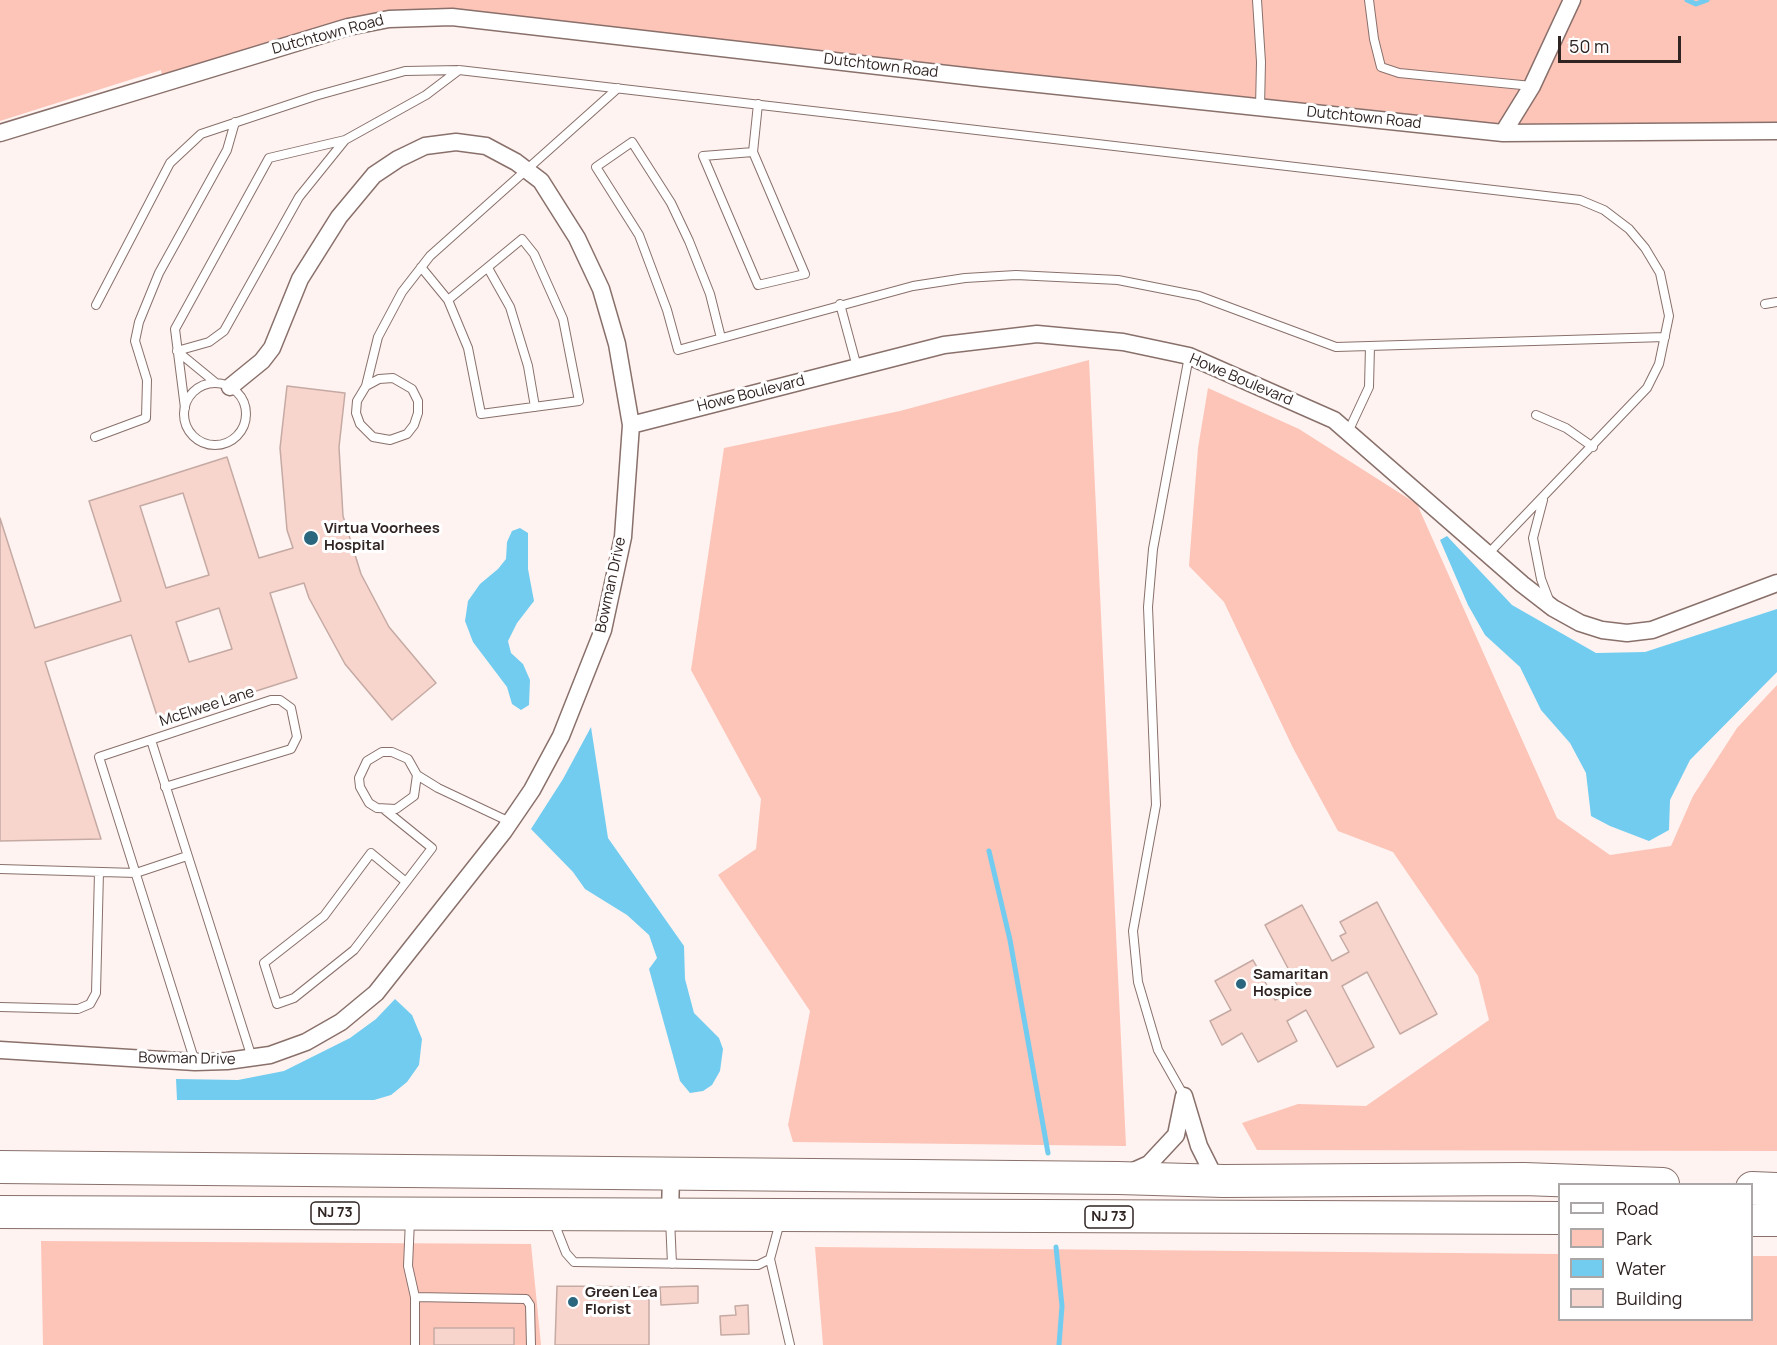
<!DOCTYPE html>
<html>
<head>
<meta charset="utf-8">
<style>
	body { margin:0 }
	#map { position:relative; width:1777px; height:1345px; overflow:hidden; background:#fef3f0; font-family:Manrope,sans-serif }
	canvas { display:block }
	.legend { position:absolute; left:1558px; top:1183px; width:195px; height:138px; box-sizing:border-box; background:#fff; border:2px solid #aca7a7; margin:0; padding:8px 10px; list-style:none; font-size:18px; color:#2f2422 }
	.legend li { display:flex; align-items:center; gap:12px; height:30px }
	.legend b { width:30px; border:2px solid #aca7a7 }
	.scale { position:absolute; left:1558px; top:36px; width:123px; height:27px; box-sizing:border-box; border:3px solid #2f2422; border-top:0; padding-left:8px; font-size:18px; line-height:21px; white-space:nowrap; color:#2f2422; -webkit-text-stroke:4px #fff; paint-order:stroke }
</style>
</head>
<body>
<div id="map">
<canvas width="1777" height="1345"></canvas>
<ul class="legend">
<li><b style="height:8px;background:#fff"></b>Road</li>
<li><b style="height:16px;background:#fdc4b8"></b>Park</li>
<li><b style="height:16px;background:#71ccf0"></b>Water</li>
<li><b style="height:16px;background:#f7d4cc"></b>Building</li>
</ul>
<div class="scale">50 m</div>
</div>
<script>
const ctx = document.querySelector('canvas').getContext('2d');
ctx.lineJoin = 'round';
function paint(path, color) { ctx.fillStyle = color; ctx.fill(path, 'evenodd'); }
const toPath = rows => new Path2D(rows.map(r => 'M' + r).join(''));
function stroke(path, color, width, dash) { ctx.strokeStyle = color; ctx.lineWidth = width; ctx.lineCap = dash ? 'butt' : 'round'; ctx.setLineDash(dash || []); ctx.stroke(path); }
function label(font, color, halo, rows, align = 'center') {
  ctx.font = font + ' Manrope,sans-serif'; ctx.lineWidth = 6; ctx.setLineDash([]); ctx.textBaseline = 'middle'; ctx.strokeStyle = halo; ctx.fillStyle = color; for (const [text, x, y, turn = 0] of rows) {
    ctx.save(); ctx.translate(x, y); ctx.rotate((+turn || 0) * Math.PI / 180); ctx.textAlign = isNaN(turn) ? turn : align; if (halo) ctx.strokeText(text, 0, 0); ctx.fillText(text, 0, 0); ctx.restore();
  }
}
paint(toPath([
	[0,0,1777,0,1777,131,1503,133,389,19,163,83,161,70,0,121],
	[1089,360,1126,1146,793,1142,788,1125,810,1011,718,875,756,849,761,799,691,670,724,448,900,411],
	[1208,388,1299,429,1417,504,1557,818,1610,855,1671,846,1693,796,1737,728,1777,685,1777,1151,1257,1150,1242,1123,1298,1104,1366,1106,1489,1020,1478,976,1393,852,1338,831,1293,748,1224,602,1189,566,1198,448],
	[41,1241,531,1244,541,1345,43,1345],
	[815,1247,1559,1254,1560,1320,1752,1320,1752,1256,1777,1256,1777,1345,823,1345]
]), '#fdc4b8');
paint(toPath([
	[520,528,528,533,528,569,534,601,517,623,508,641,511,653,523,664,530,680,529,705,521,710,512,704,507,687,473,642,465,621,468,601,480,584,498,569,506,559,507,542,512,531],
	[1447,536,1512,605,1596,653,1645,652,1777,609,1777,672,1690,760,1670,800,1669,830,1649,841,1610,826,1591,816,1586,773,1570,743,1541,710,1520,667,1485,635,1468,605,1440,540],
	[591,727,608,838,684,946,685,979,694,1013,719,1038,723,1049,720,1071,712,1085,703,1091,690,1093,680,1081,649,969,657,958,649,935,627,915,585,889,573,872,531,829,563,779],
	[395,999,412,1015,422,1039,419,1065,407,1082,391,1095,374,1100,177,1100,176,1079,238,1080,284,1071,350,1038,376,1019]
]), '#71ccf0');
stroke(toPath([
	[1687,0,1696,4,1707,0],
	[989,851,1010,940,1048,1153],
	[1056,1247,1062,1306,1059,1345]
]), '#71ccf0', 5);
const building = toPath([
	[287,386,345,393,339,447,343,516,361,574,389,627,436,683,392,720,345,664,309,598,304,583,270,593,297,678,159,722,131,635,45,662,101,839,0,841,0,518,35,628,121,601,89,501,227,457,259,558,293,548,287,530,280,448,287,386],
	[183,493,209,575,166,588,140,506,183,493],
	[219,608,232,649,189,662,176,622,219,608],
	[1377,902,1437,1014,1400,1034,1367,972,1342,986,1374,1047,1337,1067,1306,1010,1287,1021,1297,1041,1258,1062,1242,1033,1222,1045,1210,1021,1231,1010,1215,981,1253,960,1275,1000,1298,987,1265,925,1302,905,1332,961,1349,952,1340,936,1346,933,1340,922,1377,902],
	[557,1286,649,1287,649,1345,555,1345,557,1286],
	[698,1286,698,1303,661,1305,660,1287,698,1286],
	[748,1305,749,1334,721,1335,720,1316,736,1315,735,1306,748,1305],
	[434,1328,514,1328,514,1345,434,1345,434,1328]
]);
paint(building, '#f7d4cc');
stroke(building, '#c5aaa4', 1.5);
const lane = toPath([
	[1257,0,1261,62,1260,107],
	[1369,0,1374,39,1381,67,1399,73,1532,86],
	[753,152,703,156,758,285,805,274,753,152,758,104],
	[421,267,448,300,468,348,481,414,579,401,563,319,534,254,522,239,448,300],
	[488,268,510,307,528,366,535,407],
	[840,304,857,367],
	[1765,304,1777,302],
	[96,305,170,163,201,134,315,96,405,71,459,70,1580,200,1604,210,1629,229,1645,248,1660,273,1669,316,1659,364,1647,388,1488,554],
	[721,338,710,294,689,241,671,203,632,142,596,167,639,235,667,310,678,350,913,286,965,278,1016,275,1118,280,1199,296,1336,347,1665,337],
	[177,351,209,342,224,331,299,197,345,140],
	[177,351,216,383],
	'184 414a31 31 0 1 1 62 0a31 31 0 1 1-62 0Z',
	[366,386,379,379,393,378,412,389,418,401,418,413,414,425,407,434,390,440,373,437,360,424,356,413,357,401,366,386,378,337,402,292,430,256,618,88],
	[185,408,175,329,269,158,345,140,426,95,459,70],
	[1536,415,1566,428,1593,447],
	[1348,432,1369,387,1370,346],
	[95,437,146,418,147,380,135,341,139,322,159,273,227,150,235,122],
	[1543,500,1533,538,1541,579,1549,600],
	[151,740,252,1058],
	[417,775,414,796,396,809,377,808,369,803,360,787,359,778,367,761,382,752,392,752,408,759,417,775,438,788,510,822],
	[165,787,291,749,297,737,291,708,280,700,271,700,99,757,195,1062],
	[385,810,432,848,354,950,294,998,277,1004,264,963,324,916,371,853,406,882],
	[0,869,136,873,187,856],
	[0,1007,78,1009,90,1004,96,993,99,872],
	[1184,1096,1158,1050,1138,982,1133,931,1156,805,1148,607,1153,549,1189,356],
	[670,1219,672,1264],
	[410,1220,408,1266,415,1297,415,1345],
	[553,1220,566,1253,574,1262,758,1265,770,1259,780,1222],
	[770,1259,790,1345],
	[415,1297,526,1299,530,1305,531,1345]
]);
const street = toPath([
	[0,133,348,27,389,19,452,17,982,78,1503,133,1777,131],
	[1503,133,1532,86,1572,0],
	[631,425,944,345,1037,334,1123,342,1189,356,1334,420,1522,584,1553,608,1580,623,1602,630,1627,633,1652,630,1777,583],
	[0,1050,195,1062,227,1061,270,1055,306,1042,341,1022,376,993,504,831,532,790,561,736,603,630,623,537,631,425,617,344,601,289,577,238,541,181,516,162,486,146,456,142,425,146,398,159,374,175,339,217,300,279,272,348,262,361,230,387],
	[1129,1173,1149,1164,1176,1135,1184,1096,1199,1146,1213,1174,1223,1180],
	[670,1214,671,1175]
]);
const highway = toPath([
	[0,1167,1118,1178,1224,1181,1524,1179,1663,1184],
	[1752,1188,1777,1189],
	[0,1212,1560,1218],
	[1752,1220,1777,1220]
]);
stroke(lane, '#89706b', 10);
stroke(street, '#89706b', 19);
stroke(highway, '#89706b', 34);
stroke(lane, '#fff', 8);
stroke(street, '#fff', 16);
stroke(highway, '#fff', 32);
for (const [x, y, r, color] of [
	[311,538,8,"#2a677e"],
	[1241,984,6,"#2a677e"],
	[573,1302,6,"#2a677e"]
]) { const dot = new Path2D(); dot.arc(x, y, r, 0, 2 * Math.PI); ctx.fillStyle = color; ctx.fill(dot); stroke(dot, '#fff', 2); }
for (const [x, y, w] of [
	[335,1213,48],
	[1109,1217,48]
]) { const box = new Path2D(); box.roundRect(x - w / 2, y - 11, w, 22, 4.5); ctx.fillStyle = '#fff'; ctx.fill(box); stroke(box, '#2f2422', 1.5); }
label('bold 14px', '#2f2422', null, [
	["NJ 73",335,1213],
	["NJ 73",1109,1217]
]);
label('15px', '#2f2422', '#fff', [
	["Dutchtown Road",328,35,-15],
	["Dutchtown Road",881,66,7],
	["Dutchtown Road",1364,118,6],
	["Howe Boulevard",1241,380,23],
	["Howe Boulevard",751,394,-14],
	["Bowman Drive",611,585,-78],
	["McElwee Lane",207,707,-18],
	["Bowman Drive",187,1059,1]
]);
label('bold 15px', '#2f2422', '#fff', [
	["Virtua Voorhees",324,529],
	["Hospital",324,546],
	["Samaritan",1253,975],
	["Hospice",1253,992],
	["Green Lea",585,1293],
	["Florist",585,1310]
], 'left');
</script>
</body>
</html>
